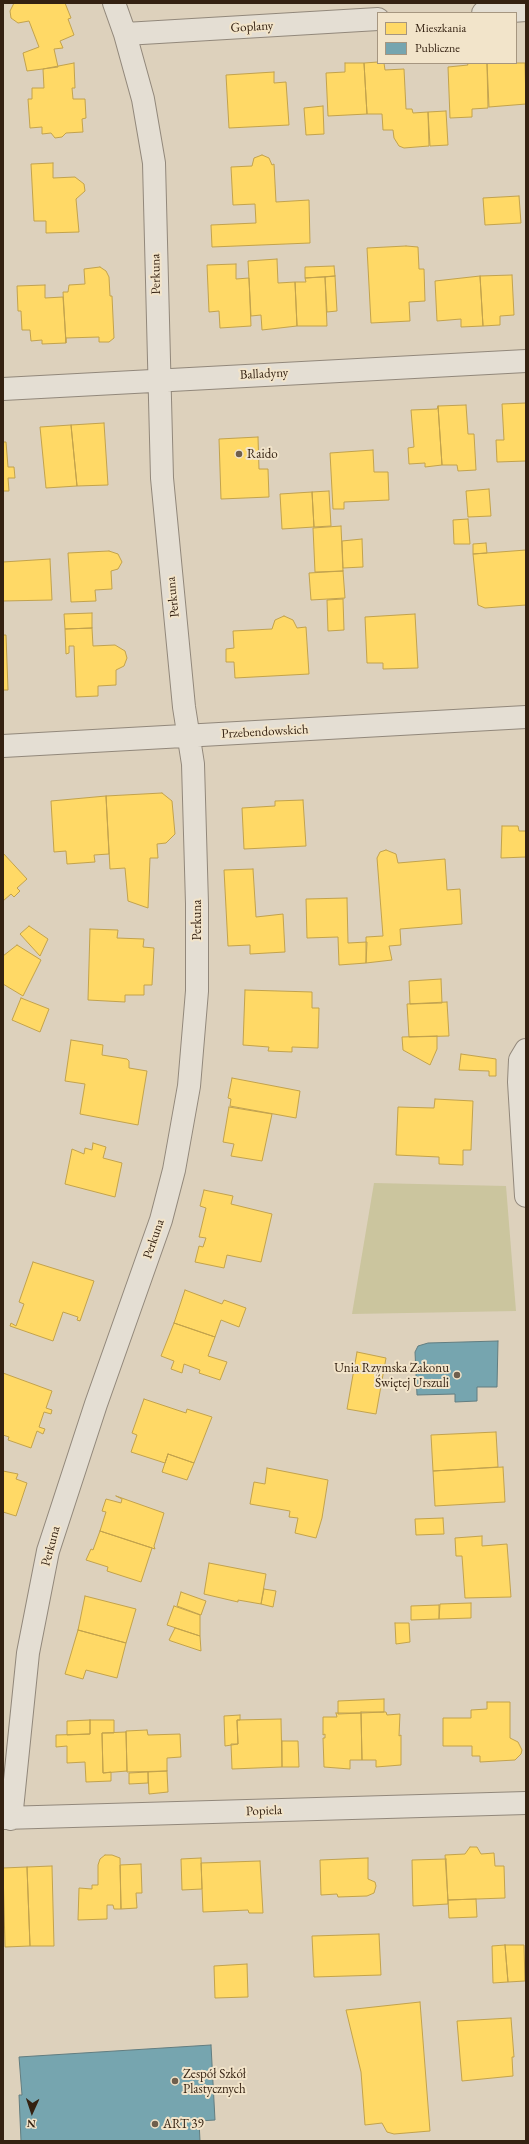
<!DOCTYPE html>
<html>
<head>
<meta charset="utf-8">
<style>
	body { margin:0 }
	#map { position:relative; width:529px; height:2144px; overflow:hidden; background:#ddd1bc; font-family:"EB Garamond",serif }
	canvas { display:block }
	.frame { position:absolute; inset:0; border:4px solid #342111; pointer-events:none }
	.legend { position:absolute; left:377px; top:12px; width:140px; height:52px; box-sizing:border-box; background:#f2e4ca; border:1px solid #a69680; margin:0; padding:5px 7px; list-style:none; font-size:12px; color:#342111 }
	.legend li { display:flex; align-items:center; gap:8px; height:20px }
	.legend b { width:20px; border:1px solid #a69680 }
	.north { position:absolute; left:12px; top:2092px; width:40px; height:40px; -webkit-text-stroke:3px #f2e4ca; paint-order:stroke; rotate:183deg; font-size:11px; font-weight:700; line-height:16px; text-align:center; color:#342111 }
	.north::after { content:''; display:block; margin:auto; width:14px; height:18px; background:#342111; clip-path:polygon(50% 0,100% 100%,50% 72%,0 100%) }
</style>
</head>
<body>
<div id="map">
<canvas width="529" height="2144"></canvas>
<div class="frame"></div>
<ul class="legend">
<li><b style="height:11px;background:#ffd966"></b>Mieszkania</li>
<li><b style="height:11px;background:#76a5af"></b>Publiczne</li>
</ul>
<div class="north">N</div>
</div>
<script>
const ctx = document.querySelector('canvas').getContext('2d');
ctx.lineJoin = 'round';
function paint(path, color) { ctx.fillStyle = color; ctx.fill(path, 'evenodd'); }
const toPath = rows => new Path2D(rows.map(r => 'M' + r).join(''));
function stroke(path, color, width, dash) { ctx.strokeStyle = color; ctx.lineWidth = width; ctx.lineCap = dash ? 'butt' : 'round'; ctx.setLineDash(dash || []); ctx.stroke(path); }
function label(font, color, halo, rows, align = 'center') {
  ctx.font = font + ' "EB Garamond",serif'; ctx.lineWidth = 4; ctx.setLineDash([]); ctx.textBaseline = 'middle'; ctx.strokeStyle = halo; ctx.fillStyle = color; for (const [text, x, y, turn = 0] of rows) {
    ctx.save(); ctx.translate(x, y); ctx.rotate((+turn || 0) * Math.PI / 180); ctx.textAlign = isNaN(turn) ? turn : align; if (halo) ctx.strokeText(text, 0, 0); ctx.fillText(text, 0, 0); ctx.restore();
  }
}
paint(toPath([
	[374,1183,506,1186,516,1311,352,1314]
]), '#cbc59e');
const homes = toPath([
	[14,3,65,3,71,18,68,19,74,35,60,41,63,48,54,49,58,67,27,71,23,53,39,47,29,21,18,23,11,18,10,11,14,3],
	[378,62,384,63,385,70,404,69,406,109,412,109,413,113,428,112,429,146,404,148,399,146,394,138,393,130,383,130,382,114,367,114,364,63,378,62],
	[74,63,75,88,72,88,73,99,85,99,86,118,82,119,83,132,66,133,62,137,55,138,51,133,42,134,42,127,30,128,28,99,32,99,32,88,44,88,43,69,74,63],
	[345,63,364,63,367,114,328,116,326,73,345,72,345,63],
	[467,63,487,63,488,108,472,109,472,117,450,118,448,67,468,65,467,63],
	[487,63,525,63,526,104,489,107,487,63],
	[274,72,274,83,286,82,289,125,229,128,226,75,274,72],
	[323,106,324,134,306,135,304,108,323,106],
	[446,111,448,145,430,146,428,112,446,111],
	[262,155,269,158,272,165,274,164,276,202,309,200,310,243,212,247,211,225,256,223,255,204,233,205,231,167,252,166,254,158,262,155],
	[53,163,53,178,75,177,84,184,85,191,76,199,79,232,46,233,46,221,34,221,31,164,53,163],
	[519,196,521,223,485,225,483,198,519,196],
	[406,246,418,247,419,269,424,269,425,301,409,302,410,321,371,323,367,248,406,246],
	[277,259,278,283,295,282,297,326,262,330,261,315,251,316,248,261,277,259],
	[236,264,236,279,249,278,251,326,220,328,219,311,209,312,207,265,236,264],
	[334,266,335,276,305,278,305,267,334,266],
	[100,267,106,271,109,277,110,296,112,296,114,338,109,342,99,342,99,337,66,338,66,343,63,292,68,292,69,285,85,284,84,269,100,267],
	[512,275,514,315,500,316,500,325,483,326,480,276,512,275],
	[335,276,337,311,327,312,325,277,335,276],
	[480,276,483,326,461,327,461,319,437,321,435,281,480,276],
	[325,277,327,326,297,326,295,282,306,282,305,278,325,277],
	[45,285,45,298,63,297,66,343,42,344,42,340,31,341,30,330,22,330,21,311,18,311,17,286,45,285],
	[526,403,526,461,497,462,496,440,504,440,502,404,526,403],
	[466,405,468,434,474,434,476,470,458,471,457,465,442,465,438,406,466,405],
	[438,406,442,465,425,467,425,463,409,464,408,448,414,447,411,410,437,409,438,406],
	[104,423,108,485,77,486,71,425,104,423],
	[71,425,77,486,46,488,40,427,71,425],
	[258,437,259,469,268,469,269,497,221,499,219,439,258,437],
	[3,442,6,442,8,467,14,467,15,478,8,478,9,491,3,491,3,442],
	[373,450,374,472,388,472,389,500,344,502,344,509,333,509,330,453,373,450],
	[489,489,491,516,468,517,466,491,489,489],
	[329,491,331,526,314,527,312,492,329,491],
	[312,492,314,527,282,529,280,494,312,492],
	[468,519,470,544,454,544,453,520,468,519],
	[341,526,343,571,315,572,313,528,341,526],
	[362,539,363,567,343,568,342,541,362,539],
	[486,543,487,553,473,554,473,544,486,543],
	[526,550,526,605,485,608,478,605,473,554,526,550],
	[109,551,118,554,122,562,118,569,111,571,112,589,95,590,96,601,71,602,68,553,109,551],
	[50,559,52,600,3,601,3,562,50,559],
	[343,571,345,598,311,600,309,573,343,571],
	[343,599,344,630,328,631,327,600,343,599],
	[92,613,92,628,65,629,64,614,92,613],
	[415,614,418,668,383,669,383,663,367,663,365,617,415,614],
	[284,616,293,620,297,628,306,627,309,674,235,678,234,662,226,662,226,649,234,648,233,631,272,629,275,620,284,616],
	[92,628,93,646,115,645,125,651,127,658,124,666,116,670,116,685,98,686,98,696,76,697,74,646,69,646,69,653,66,654,65,629,92,628],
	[3,635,6,635,8,690,3,690,3,635],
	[162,793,172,801,175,834,166,843,157,844,158,858,150,858,148,908,128,901,125,868,110,869,106,796,162,793],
	[106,796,109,854,94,855,95,862,67,864,66,851,54,852,51,801,106,796],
	[303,800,306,846,244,849,242,808,275,806,275,801,303,800],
	[502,826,518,826,519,831,526,831,526,857,501,858,502,826],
	[386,850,396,854,398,863,445,859,447,890,460,889,462,924,400,929,401,945,389,946,392,960,366,963,366,937,383,936,377,858,380,852,386,850],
	[3,853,27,879,17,888,20,891,14,897,11,894,3,901,3,853],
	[253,869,256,917,283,914,285,952,250,954,250,945,228,946,224,870,253,869],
	[347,898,348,943,367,942,366,963,339,965,338,937,307,938,306,899,347,898],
	[29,926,48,939,40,956,20,934,29,926],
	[90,929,118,930,117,938,144,939,143,947,154,948,152,985,144,985,144,995,125,995,125,1002,88,1000,90,929],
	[17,945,41,960,23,996,3,984,3,956,17,945],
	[441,979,442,1003,410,1004,409,981,441,979],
	[245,990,312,992,312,1008,319,1008,318,1048,292,1047,292,1052,268,1051,269,1047,243,1045,245,990],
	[21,998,49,1009,40,1032,12,1020,21,998],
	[447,1002,449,1036,409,1037,407,1004,447,1002],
	[437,1036,437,1049,430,1065,403,1050,402,1037,437,1036],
	[71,1040,103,1045,102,1055,127,1059,129,1061,129,1068,147,1071,138,1125,80,1114,85,1084,65,1081,71,1040],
	[461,1054,496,1059,496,1076,489,1076,489,1071,459,1070,461,1054],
	[232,1078,300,1091,296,1118,230,1106,231,1099,228,1098,232,1078],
	[435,1099,473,1101,471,1150,463,1150,463,1165,439,1164,439,1157,396,1155,398,1107,434,1108,435,1099],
	[229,1107,272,1114,262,1161,231,1156,234,1144,223,1142,229,1107],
	[93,1143,106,1147,103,1158,122,1163,115,1197,65,1184,72,1149,84,1154,85,1148,92,1150,93,1143],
	[204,1190,233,1196,231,1204,272,1214,261,1262,227,1255,224,1268,195,1262,199,1246,203,1247,206,1238,199,1237,206,1208,200,1206,204,1190],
	[33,1262,94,1281,80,1321,77,1320,78,1317,63,1312,53,1341,10,1326,11,1323,16,1326,24,1304,19,1302,33,1262],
	[185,1290,222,1304,224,1300,246,1308,239,1327,221,1320,215,1337,174,1323,185,1290],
	[174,1323,215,1337,208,1356,227,1362,220,1380,199,1373,200,1370,184,1364,182,1373,171,1369,174,1361,161,1356,174,1323],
	[357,1352,386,1358,376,1414,347,1409,357,1352],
	[3,1373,52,1391,46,1408,52,1410,51,1414,44,1412,39,1427,45,1429,43,1434,37,1431,31,1448,8,1440,9,1437,3,1435,3,1373],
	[144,1399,186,1413,187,1409,212,1417,194,1463,168,1454,165,1463,131,1452,137,1435,132,1433,144,1399],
	[496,1432,498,1467,433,1471,431,1435,496,1432],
	[168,1454,194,1463,187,1480,162,1472,168,1454],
	[503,1467,505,1502,435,1506,433,1471,503,1467],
	[267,1468,328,1480,322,1518,316,1538,295,1533,298,1518,289,1517,290,1511,250,1504,254,1482,265,1484,267,1468],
	[3,1471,18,1474,16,1479,27,1483,16,1516,3,1512,3,1471],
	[116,1496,164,1513,154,1546,155,1549,100,1531,106,1512,102,1511,106,1499,121,1503,122,1499,116,1496],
	[443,1518,444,1534,416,1535,415,1519,443,1518],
	[100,1531,152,1548,141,1582,107,1571,108,1567,86,1560,91,1549,93,1550,100,1531],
	[482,1536,482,1546,507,1544,511,1597,465,1598,462,1556,456,1556,455,1538,482,1536],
	[209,1563,266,1574,261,1604,238,1600,238,1602,204,1594,209,1563],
	[264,1589,276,1591,273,1607,261,1604,264,1589],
	[181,1592,206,1601,201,1615,177,1606,181,1592],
	[85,1596,136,1609,126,1643,78,1630,85,1596],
	[471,1603,471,1618,439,1619,440,1604,471,1603],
	[439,1605,439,1619,411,1620,411,1606,439,1605],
	[174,1606,200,1615,200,1636,167,1625,174,1606],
	[395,1623,409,1623,410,1642,396,1644,395,1623],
	[175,1628,200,1636,201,1651,171,1641,169,1640,175,1628],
	[78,1630,126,1643,117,1678,86,1670,83,1679,65,1674,78,1630],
	[384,1699,384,1712,338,1714,338,1701,384,1699],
	[487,1702,510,1702,510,1738,518,1742,522,1750,521,1754,515,1760,480,1762,480,1756,472,1756,472,1746,443,1746,443,1718,471,1718,471,1710,487,1709,487,1702],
	[361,1712,386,1712,387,1715,400,1714,399,1736,401,1735,401,1765,376,1767,376,1760,362,1760,361,1712],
	[336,1713,361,1713,362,1760,350,1760,350,1769,324,1767,323,1738,325,1738,325,1734,323,1735,323,1717,337,1717,336,1713],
	[240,1715,240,1720,237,1720,238,1744,225,1746,224,1716,240,1715],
	[281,1719,282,1767,232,1769,231,1744,238,1744,237,1720,281,1719],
	[90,1720,114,1720,114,1733,102,1733,103,1773,111,1772,111,1781,86,1782,85,1762,67,1763,67,1746,56,1747,56,1735,90,1734,90,1720],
	[90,1720,90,1734,67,1735,67,1721,90,1720],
	[147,1730,148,1735,180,1734,181,1757,167,1758,167,1771,127,1772,126,1731,147,1730],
	[126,1732,127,1771,103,1773,102,1733,126,1732],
	[282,1741,298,1741,299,1767,282,1767,282,1741],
	[167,1771,168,1792,149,1794,148,1772,167,1771],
	[148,1772,148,1783,129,1784,129,1773,148,1772],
	[470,1847,477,1847,481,1854,494,1853,495,1866,504,1866,505,1898,448,1900,445,1855,465,1854,470,1847],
	[105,1855,112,1855,120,1858,121,1909,114,1909,113,1905,107,1905,107,1919,78,1920,79,1888,92,1889,92,1885,98,1885,98,1865,100,1859,105,1855],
	[201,1858,202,1889,182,1890,181,1859,201,1858],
	[368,1858,368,1879,375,1882,376,1886,374,1893,367,1896,338,1897,337,1894,321,1895,320,1860,368,1858],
	[446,1859,448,1904,413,1906,412,1860,446,1859],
	[260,1861,263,1913,249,1913,248,1910,203,1912,201,1863,260,1861],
	[141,1864,142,1893,136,1893,137,1908,121,1909,120,1865,141,1864],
	[52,1866,54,1946,30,1946,27,1867,52,1866],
	[27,1867,30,1946,5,1947,3,1868,27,1867],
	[476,1899,477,1917,449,1918,448,1900,476,1899],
	[379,1934,381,1975,314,1977,312,1936,379,1934],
	[505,1945,508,1982,493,1983,492,1946,505,1945],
	[505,1945,524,1945,525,1981,508,1982,505,1945],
	[247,1964,248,1997,215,1998,214,1966,247,1964],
	[420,2002,430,2131,394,2134,387,2132,382,2123,365,2125,361,2072,346,2010,420,2002],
	[511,2018,514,2057,512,2057,513,2076,462,2081,457,2021,511,2018]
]);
paint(homes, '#ffd966');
stroke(homes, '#c2a24c', 1);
const public = toPath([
	[498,1341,497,1387,477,1387,477,1401,455,1402,455,1394,417,1395,415,1352,418,1346,428,1343,498,1341],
	[211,2045,215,2120,199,2121,200,2141,21,2141,19,2095,22,2095,19,2057,211,2045]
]);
paint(public, '#76a5af');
stroke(public, '#627d80', 1);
const street = toPath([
	[483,13,526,10],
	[125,34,378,19],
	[3,389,526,361],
	[3,746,526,717],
	[526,1050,520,1060,519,1082,526,1196],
	[3,1818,526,1803],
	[11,1819,28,1653,48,1551,96,1404,161,1220,174,1170,189,1086,197,991,197,904,193,764,184,707,162,478,154,163,143,99,125,34,114,3]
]);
stroke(street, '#92887b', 24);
stroke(street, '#e4ded3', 22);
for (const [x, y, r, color] of [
	[239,454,4,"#6f5f4d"],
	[457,1375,4,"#6f5f4d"],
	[175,2081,4,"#6f5f4d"],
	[155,2124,4,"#6f5f4d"]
]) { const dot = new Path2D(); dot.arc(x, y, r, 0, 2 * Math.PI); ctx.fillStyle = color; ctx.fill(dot); stroke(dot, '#f2e4ca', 1.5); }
label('13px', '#342111', '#f2e4ca', [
	["Goplany",252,27,-3],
	["Perkuna",156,274,-91],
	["Balladyny",264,374,-3],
	["Perkuna",173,597,-96],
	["Przebendowskich",265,732,-3],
	["Perkuna",197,920,-90],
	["Perkuna",154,1239,-71],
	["Perkuna",51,1546,-75],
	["Popiela",264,1811,-2]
]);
label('13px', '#342111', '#f2e4ca', [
	["Raido",247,454],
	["Unia Rzymska Zakonu",449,1368,"right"],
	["Świętej Urszuli",449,1383,"right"],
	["Zespół Szkół",183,2074],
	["Plastycznych",183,2089],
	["ART 39",163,2124]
], 'left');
</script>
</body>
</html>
